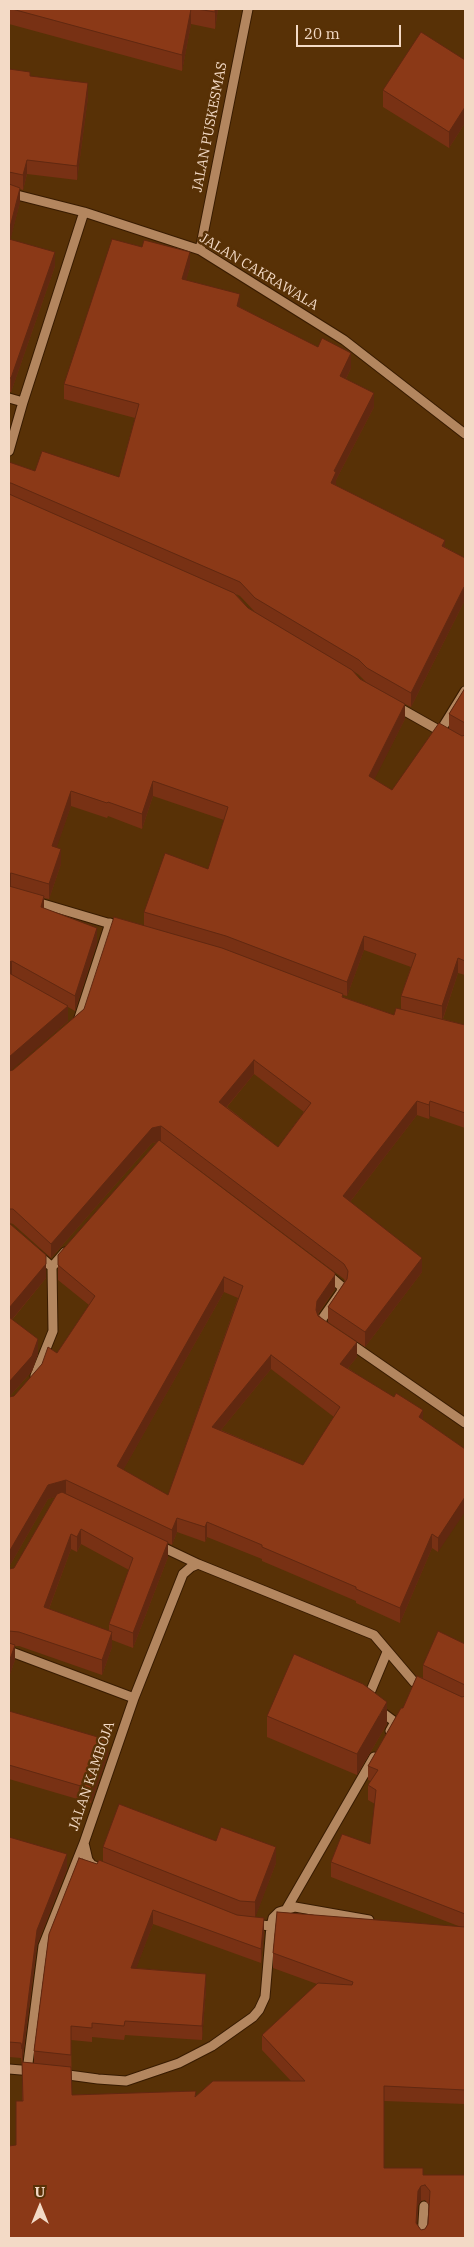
<!DOCTYPE html>
<html>
<head>
<meta charset="utf-8">
<style>
	body { margin:0 }
	#map { position:relative; width:474px; height:2247px; overflow:hidden; background:#583106; font-family:"IBM Plex Serif",serif }
	canvas { display:block }
	.frame { position:absolute; inset:0; border:10px solid #f3dac6; pointer-events:none }
	.north { position:absolute; left:15px; top:2182px; width:50px; height:50px; -webkit-text-stroke:4px #583106; paint-order:stroke; rotate:0deg; font-size:14px; font-weight:700; line-height:20px; text-align:center; color:#f3dac6 }
	.north::after { content:''; display:block; margin:auto; width:18px; height:22px; background:#f3dac6; clip-path:polygon(50% 0,100% 100%,50% 72%,0 100%) }
	.scale { position:absolute; left:296px; top:25px; width:105px; height:22px; box-sizing:border-box; border:2px solid #f3dac6; border-top:0; padding-left:6px; font-size:15px; line-height:18px; white-space:nowrap; color:#f3dac6; -webkit-text-stroke:4px #583106; paint-order:stroke }
</style>
</head>
<body>
<div id="map">
<canvas width="474" height="2247"></canvas>
<div class="frame"></div>
<div class="north">U</div>
<div class="scale">20 m</div>
</div>
<script>
const ctx = document.querySelector('canvas').getContext('2d');
ctx.lineJoin = 'round';
const toPath = rows => new Path2D(rows.map(r => 'M' + r).join(''));
function stroke(path, color, width, dash) { ctx.strokeStyle = color; ctx.lineWidth = width; ctx.lineCap = dash ? 'butt' : 'round'; ctx.setLineDash(dash || []); ctx.stroke(path); }
function paint(path, color) { ctx.fillStyle = color; ctx.fill(path, 'evenodd'); }
function label(font, color, halo, rows, align = 'center') {
  ctx.font = font + ' "IBM Plex Serif",serif'; ctx.lineWidth = 5; ctx.setLineDash([]); ctx.textBaseline = 'middle'; ctx.strokeStyle = halo; ctx.fillStyle = color; for (const [text, x, y, turn = 0] of rows) {
    ctx.save(); ctx.translate(x, y); ctx.rotate((+turn || 0) * Math.PI / 180); ctx.textAlign = isNaN(turn) ? turn : align; if (halo) ctx.strokeText(text, 0, 0); ctx.fillText(text, 0, 0); ctx.restore();
  }
}
const minor = toPath([
	[9,193,84,212,200,250,344,340,465,434],
	[200,250,248,9],
	[9,398,23,402,84,212],
	[9,451,23,402],
	[396,706,465,745],
	[441,730,465,691],
	[33,901,121,927],
	[78,1021,110,923],
	[52,1267,65,1252],
	[325,1326,322,1325,322,1319,341,1292,342,1287,327,1274],
	[348,1342,465,1423],
	[35,1376,53,1331,52,1267,37,1254],
	[158,1545,198,1564],
	[9,1651,134,1698],
	[367,1700,387,1652],
	[379,1710,395,1722,390,1731],
	[97,1867,92,1865,88,1860,84,1843,134,1698,183,1574,191,1567,198,1564,374,1635,414,1682,425,1687],
	[287,1908,374,1757],
	[271,1926,273,1918,279,1912,295,1907,369,1920],
	[9,2069,33,2071],
	[27,2071,43,1946,84,1843],
	[61,2074,98,2079,126,2081,179,2063,212,2046,253,2017,259,2010,265,1997,271,1926,252,1924],
	[422,2238,424,2206]
]);
stroke(minor, '#381b00', 11);
stroke(minor, '#b3865f', 9);
paint(toPath([
	[9,9,218,9,215,29,191,24,182,71,9,24],
	[465,60,465,123,449,148,383,107,383,90],
	[9,69,30,76,88,97,77,180,27,174,23,190,20,189,20,202,10,240,55,266,11,392,9,392],
	[190,267,186,280,240,307,351,368,346,379,374,407,336,480,336,486,445,547,465,558,465,602,464,602,411,707,405,704,405,719,374,779,392,790,449,729,449,714,465,688,465,975,458,973,443,1019,465,1025,465,1128,430,1116,429,1119,417,1115,350,1202,422,1272,365,1347,328,1322,328,1307,345,1281,344,1279,190,1163,335,1289,318,1314,357,1357,348,1368,465,1449,438,1552,432,1548,400,1623,356,1603,356,1601,262,1561,262,1559,207,1537,205,1542,177,1532,172,1545,168,1543,168,1557,133,1648,112,1640,112,1647,102,1675,19,1646,15,1646,15,1660,9,1677,9,1569,14,1568,55,1497,48,1499,9,1567,9,1397,14,1396,57,1353,89,1305,58,1280,58,1255,157,1142,152,1143,51,1258,13,1224,10,1223,46,1278,12,1320,38,1354,32,1371,9,1397,9,462,35,471,119,477,135,418,64,399,64,384],
	[236,594,240,596,255,612,248,608],
	[352,670,359,675,366,682,360,679],
	[153,796,224,820,208,869,144,912,144,925,84,1009,13,1070,10,1070,68,1021,68,1007,75,1011,97,943,44,908,44,898,49,899,61,864,56,848,71,806,107,818,108,816,142,829],
	[364,950,411,967,401,996,401,1009,394,1015,343,997,343,995,347,996],
	[254,1074,304,1112,278,1147,227,1107],
	[224,1292,238,1298,168,1495,123,1470],
	[271,1369,334,1417,303,1465,221,1430],
	[81,1544,129,1570,109,1624,109,1631,49,1609,71,1549,77,1552],
	[438,1631,465,1644,465,2104,384,2101,384,2168,423,2168,423,2175,465,2175,465,2238,9,2238,9,2146,16,2145,16,2101,22,2101,22,2062,34,2063,34,2051,49,1934,79,1858,97,1864,99,1860,103,1862,103,1847,119,1804,216,1841,221,1827,276,1847,276,1863,255,1917,264,1918,264,1932,261,1963,153,1924,136,1968,206,1974,206,1988,202,2040,125,2035,124,2040,92,2037,92,2042,71,2040,72,2095,196,2091,196,2096,213,2081,291,2081,262,2050,262,2035,317,1984,273,1968,273,1953,277,1912,461,1927,331,1877,331,1862,342,1834,370,1844,375,1804,368,1800,368,1785,371,1781,368,1780,368,1766,401,1708,403,1708,417,1676,423,1678,423,1665],
	[425,2200,429,2205,428,2224,425,2229,421,2230,417,2224,418,2205,421,2201],
	[9,1711,108,1754,91,1803,9,1779],
	[267,1716,387,1724,357,1775,267,1737],
	[9,1837,67,1869,37,1945,22,2064,21,2058,9,2057]
]), '#783114');
paint(toPath([
	[191,9,191,24,182,71,182,55],
	[215,9,218,9,215,29],
	[88,83,88,97,77,180,77,166],
	[465,107,465,123,449,148,449,132],
	[27,160,27,174,23,190,23,175],
	[20,188,20,202,9,245,9,231],
	[55,252,55,266,11,392,11,378],
	[190,252,190,267,182,294,182,279],
	[240,294,240,308,237,306],
	[351,353,351,368,340,391,340,376],
	[374,393,374,407,336,480,336,487,331,483,334,471],
	[445,540,445,555,442,546],
	[464,587,464,602,411,707,411,693],
	[405,704,405,719,369,790,369,776],
	[153,781,153,796,142,829,142,814],
	[71,791,71,806,52,861,52,846],
	[61,849,61,864,49,899,49,884],
	[11,873,11,888,9,889,9,874],
	[44,896,44,911,41,907],
	[97,928,97,943,75,1011,75,996],
	[364,936,364,950,347,996,347,982],
	[458,958,458,973,442,1021,442,1006],
	[12,961,12,976,9,976,9,962],
	[68,1006,68,1021,9,1072,9,1057],
	[254,1060,254,1074,219,1116,219,1102],
	[417,1101,417,1115,343,1211,343,1196],
	[430,1101,430,1116,429,1119,429,1105],
	[161,1126,161,1141,152,1143,51,1258,51,1244,152,1128],
	[422,1258,422,1272,365,1347,365,1332],
	[46,1264,46,1278,9,1323,9,1308],
	[335,1275,335,1289,317,1315,316,1310,317,1301],
	[224,1277,224,1292,117,1481,117,1466],
	[38,1339,38,1354,32,1371,9,1397,9,1382],
	[357,1342,357,1357,340,1378,340,1364],
	[271,1355,271,1369,212,1441,212,1427],
	[423,1410,423,1424,419,1417],
	[66,1480,66,1494,48,1499,9,1567,9,1552,48,1485],
	[465,1497,465,1512,438,1552,438,1538],
	[177,1518,177,1532,172,1545,172,1530],
	[207,1522,207,1537,205,1542,205,1527],
	[81,1529,81,1544,77,1552,77,1537],
	[71,1534,71,1549,44,1622,44,1607],
	[432,1534,432,1548,400,1623,400,1608],
	[168,1542,168,1557,133,1648,133,1633],
	[112,1632,112,1647,102,1675,102,1660],
	[15,1645,15,1660,9,1677,9,1662],
	[387,1702,387,1724,357,1775,357,1754],
	[108,1740,108,1754,91,1803,91,1789],
	[276,1847,276,1863,255,1918,255,1902],
	[67,1854,67,1869,37,1945,22,2064,22,2049,37,1930],
	[153,1910,153,1924,131,1982,131,1968],
	[264,1918,264,1932,261,1963,261,1949],
	[206,1974,206,1988,202,2040,202,2026],
	[421,2186,421,2201,418,2205,416,2238,416,2223,418,2191]
]), '#612810');
const building = toPath([
	[12,9,191,9,182,55,12,9],
	[197,9,215,9,215,12,197,9],
	[421,32,465,60,465,107,449,132,383,90,421,32],
	[9,69,30,72,30,76,88,83,77,166,27,160,23,175,9,172,9,69],
	[9,184,20,188,9,231,9,184],
	[9,239,55,252,11,378,9,378,9,239],
	[112,239,142,247,144,240,190,252,182,279,240,294,237,306,318,347,322,338,351,353,340,376,374,393,334,471,336,472,331,483,445,540,442,546,465,558,465,588,464,587,411,693,367,668,359,660,255,598,240,582,11,483,9,483,9,462,35,471,42,451,119,477,139,404,64,384,112,239],
	[9,494,234,593,248,608,352,670,360,679,405,704,369,776,392,790,439,723,462,736,465,735,465,961,458,958,442,1006,401,996,416,954,364,936,347,982,226,936,144,912,165,853,208,869,228,807,153,781,142,814,108,802,107,803,71,791,52,846,61,849,49,884,11,873,9,874,9,494],
	[465,688,465,723,449,714,465,688],
	[9,886,44,896,41,907,97,928,75,996,12,961,9,962,9,886],
	[114,917,222,948,343,994,342,997,394,1015,396,1008,465,1025,465,1113,430,1101,429,1105,417,1101,343,1196,422,1258,365,1332,328,1307,347,1279,348,1271,344,1264,161,1126,152,1128,51,1244,13,1209,9,1209,9,1071,13,1070,84,1009,114,917],
	[254,1060,311,1103,278,1147,219,1102,254,1060],
	[9,973,68,1006,9,1057,9,973],
	[159,1140,335,1273,335,1275,317,1301,316,1310,318,1316,357,1342,340,1364,394,1397,396,1393,423,1410,419,1417,465,1449,465,1497,438,1538,432,1534,400,1608,356,1589,356,1587,262,1547,262,1545,207,1522,205,1527,177,1518,172,1530,66,1480,48,1485,9,1552,9,1397,14,1396,42,1364,48,1347,57,1353,95,1296,58,1265,58,1255,159,1140],
	[224,1277,243,1286,168,1495,117,1466,224,1277],
	[271,1355,340,1407,303,1465,212,1427,271,1355],
	[9,1223,46,1255,46,1264,9,1308,9,1223],
	[9,1317,38,1339,32,1356,9,1382,9,1317],
	[62,1492,168,1542,133,1633,109,1624,133,1558,81,1529,77,1537,71,1534,44,1607,112,1632,102,1660,19,1632,9,1631,9,1569,14,1568,57,1494,62,1492],
	[438,1631,465,1644,465,1685,423,1665,438,1631],
	[9,1643,15,1645,9,1662,9,1643],
	[294,1654,363,1684,387,1702,357,1754,267,1716,294,1654],
	[417,1676,462,1697,465,1696,465,1914,331,1862,342,1834,370,1844,376,1790,368,1785,378,1770,368,1766,401,1708,403,1708,417,1676],
	[9,1711,108,1740,91,1789,9,1765,9,1711],
	[119,1804,216,1841,221,1827,276,1847,255,1902,240,1901,103,1847,119,1804],
	[9,1837,67,1854,37,1930,22,2049,21,2043,9,2042,9,1837],
	[79,1858,97,1864,99,1860,237,1915,264,1918,261,1949,153,1910,131,1968,206,1974,202,2026,125,2021,124,2026,92,2023,92,2028,71,2026,71,2055,34,2051,49,1934,79,1858],
	[277,1912,465,1927,465,2090,384,2086,384,2168,423,2168,423,2175,465,2175,465,2238,9,2238,9,2146,16,2145,16,2101,23,2101,22,2062,71,2067,72,2095,196,2091,195,2097,213,2081,305,2081,262,2035,318,1983,352,1985,353,1982,273,1953,277,1912],
	[425,2185,430,2191,428,2224,425,2229,421,2230,416,2223,418,2191,421,2186,425,2185]
]);
paint(building, '#8b3917');
stroke(building, '#612810', 1);
label('14px', '#f3dac6', '#583106', [
	["JALAN PUSKESMAS",210,127,-79],
	["JALAN CAKRAWALA",259,272,31],
	["JALAN KAMBOJA",92,1776,-71]
]);
</script>
</body>
</html>
